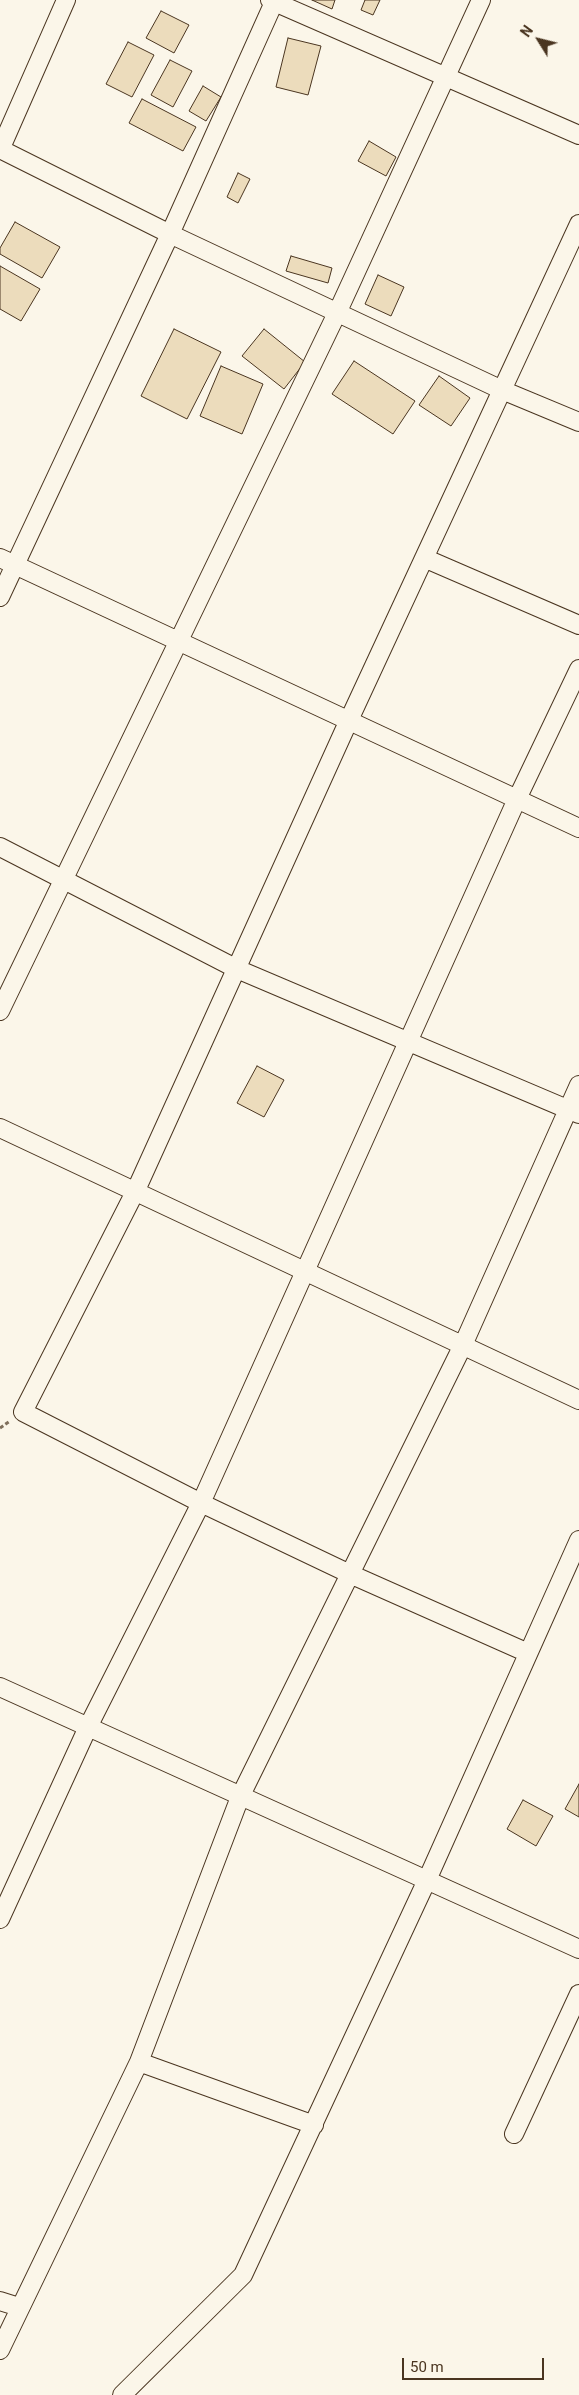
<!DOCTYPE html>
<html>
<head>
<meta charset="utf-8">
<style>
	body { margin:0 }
	#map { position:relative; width:579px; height:2395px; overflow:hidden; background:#fbf6e9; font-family:Roboto,sans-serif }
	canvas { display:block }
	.north { position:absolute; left:514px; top:15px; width:50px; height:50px; -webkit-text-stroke:4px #fbf6e9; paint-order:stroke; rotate:306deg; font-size:14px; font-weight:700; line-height:20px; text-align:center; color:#4a3520 }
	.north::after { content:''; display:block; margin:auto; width:18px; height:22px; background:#4a3520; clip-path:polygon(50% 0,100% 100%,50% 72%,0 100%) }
	.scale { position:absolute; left:402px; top:2358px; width:142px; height:22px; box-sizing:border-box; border:2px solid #4a3520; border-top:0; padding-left:6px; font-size:15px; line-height:18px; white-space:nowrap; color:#4a3520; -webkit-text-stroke:4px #fbf6e9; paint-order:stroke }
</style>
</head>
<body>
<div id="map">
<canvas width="579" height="2395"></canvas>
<div class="north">N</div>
<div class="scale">50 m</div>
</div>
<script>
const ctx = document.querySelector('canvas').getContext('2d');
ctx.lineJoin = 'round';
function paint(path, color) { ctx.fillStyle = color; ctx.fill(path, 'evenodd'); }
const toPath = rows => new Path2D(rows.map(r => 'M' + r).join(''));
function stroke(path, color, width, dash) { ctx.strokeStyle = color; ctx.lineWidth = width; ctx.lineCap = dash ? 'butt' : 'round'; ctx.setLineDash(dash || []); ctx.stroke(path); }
const building = toPath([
	[312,0,335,0,332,9,312,0],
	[365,0,380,0,373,15,361,10,365,0],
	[161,11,189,25,174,53,146,38,161,11],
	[288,38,321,46,308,95,276,87,288,38],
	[128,42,154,55,132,97,106,84,128,42],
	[170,60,192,71,173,107,151,95,170,60],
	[203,86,221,97,206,121,189,111,203,86],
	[142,99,196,127,183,151,129,123,142,99],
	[369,141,396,157,386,176,358,161,369,141],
	[238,173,250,179,238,203,227,197,238,173],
	[15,222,60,247,42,278,0,254,0,248,15,222],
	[291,256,332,268,328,283,286,271,291,256],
	[0,266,40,289,21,321,0,309,0,266],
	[378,275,404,287,391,316,365,304,378,275],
	[174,329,221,352,187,419,141,396,174,329],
	[264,329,305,362,284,389,242,356,264,329],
	[354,361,415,401,393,434,332,394,354,361],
	[221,366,263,384,242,434,200,416,221,366],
	[439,376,470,398,451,426,419,405,439,376],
	[257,1066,284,1080,264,1117,237,1103,257,1066],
	[579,1784,579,1817,565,1809,579,1784],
	[523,1800,553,1816,536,1846,507,1829,523,1800]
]);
paint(building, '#ecdcbc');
stroke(building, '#4a3520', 1);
const minor = toPath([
	[270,0,579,135],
	[0,149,170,234,502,390,579,422],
	[0,150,66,0],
	[0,558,579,828],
	[424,558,579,625],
	[0,597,170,234,275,0],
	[0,847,237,969,579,1114],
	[0,1011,338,311,481,0],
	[0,1128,579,1400],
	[528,1653,350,1574,201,1503,23,1412,136,1190,349,720,579,224],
	[0,1687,579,1949],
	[0,1919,88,1727,201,1503,517,799,579,669],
	[139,2062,314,2125],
	[514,2134,579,1994],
	[0,2301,19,2307],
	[0,2350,139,2062,240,1797,463,1345,579,1085],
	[122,2395,243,2275,427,1880,579,1540]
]);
stroke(minor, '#4a3520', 20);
stroke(toPath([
	[0,1428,10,1421]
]), '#7f6f5c', 3, [4, 2.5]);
stroke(minor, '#fbf6e9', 18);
</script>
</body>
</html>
